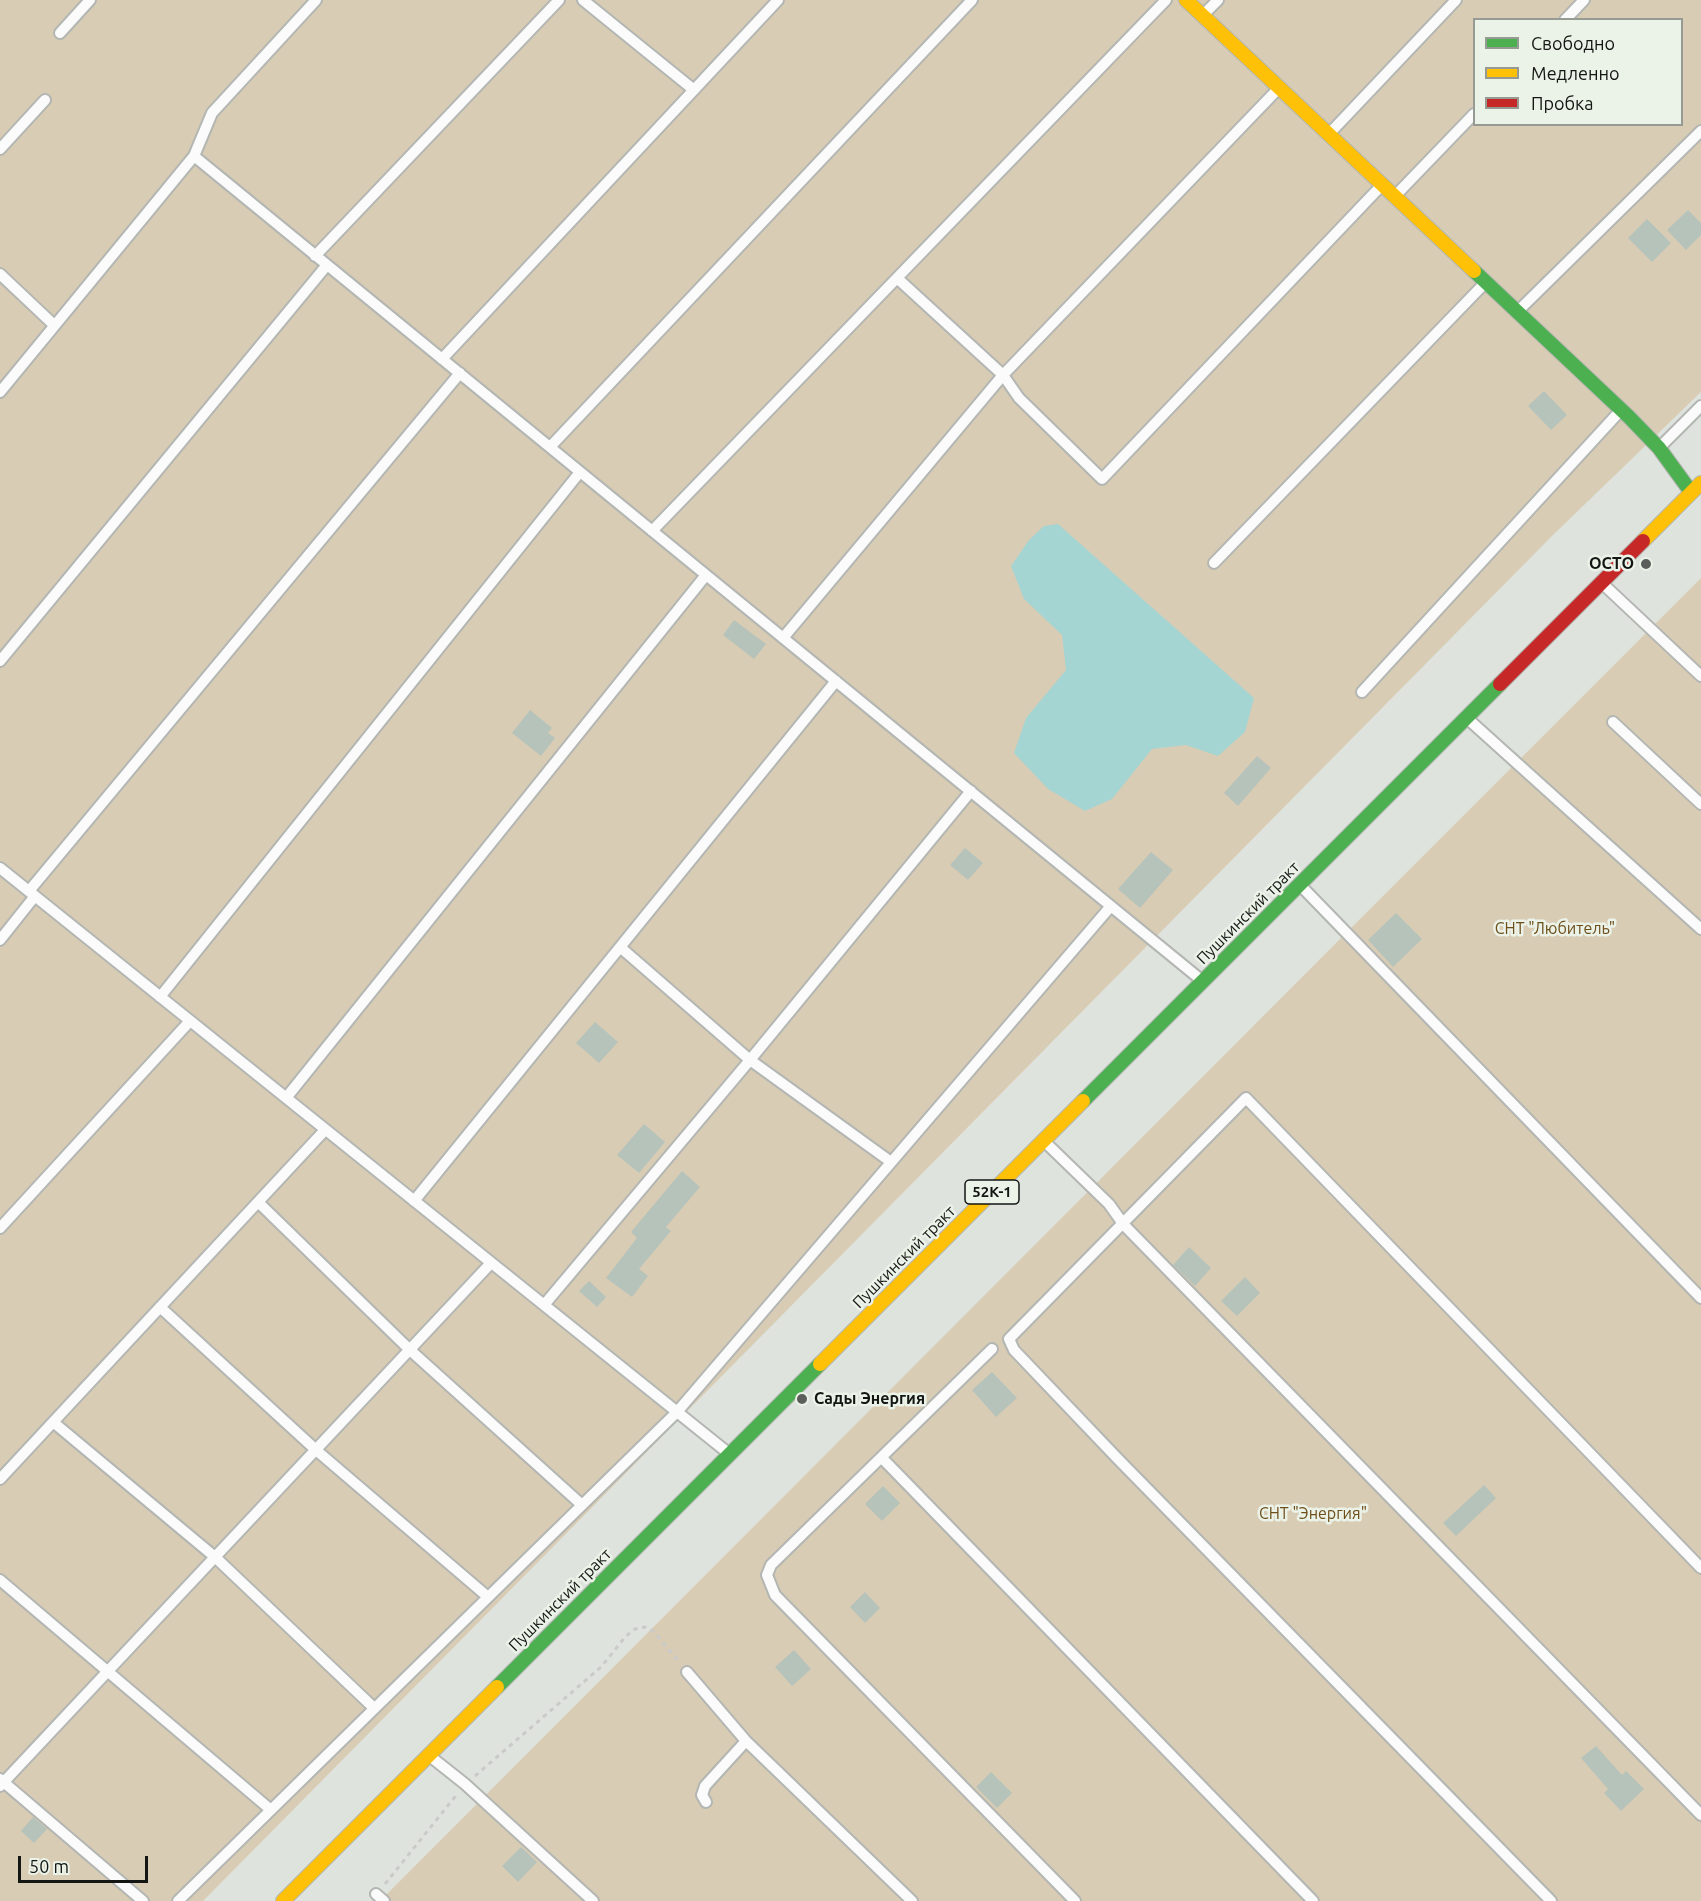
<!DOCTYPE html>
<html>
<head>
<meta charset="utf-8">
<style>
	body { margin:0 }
	#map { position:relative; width:1701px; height:1901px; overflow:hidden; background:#dfe3dd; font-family:Ubuntu,sans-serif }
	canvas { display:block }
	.legend { position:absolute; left:1473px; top:18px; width:210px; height:108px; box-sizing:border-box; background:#ebf2e8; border:2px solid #959a93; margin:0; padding:8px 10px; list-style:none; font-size:18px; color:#141613 }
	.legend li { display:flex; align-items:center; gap:12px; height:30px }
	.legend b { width:30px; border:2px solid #959a93 }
	.scale { position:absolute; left:18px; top:1856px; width:130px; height:27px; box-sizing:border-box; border:3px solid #141613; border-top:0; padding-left:8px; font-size:18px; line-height:21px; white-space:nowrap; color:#141613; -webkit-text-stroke:4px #ebf2e8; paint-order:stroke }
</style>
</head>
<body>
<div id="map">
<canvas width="1701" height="1901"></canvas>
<ul class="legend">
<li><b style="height:8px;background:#4caf50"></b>Свободно</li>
<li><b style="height:8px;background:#ffc107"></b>Медленно</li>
<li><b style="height:8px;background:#c62828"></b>Пробка</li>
</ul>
<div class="scale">50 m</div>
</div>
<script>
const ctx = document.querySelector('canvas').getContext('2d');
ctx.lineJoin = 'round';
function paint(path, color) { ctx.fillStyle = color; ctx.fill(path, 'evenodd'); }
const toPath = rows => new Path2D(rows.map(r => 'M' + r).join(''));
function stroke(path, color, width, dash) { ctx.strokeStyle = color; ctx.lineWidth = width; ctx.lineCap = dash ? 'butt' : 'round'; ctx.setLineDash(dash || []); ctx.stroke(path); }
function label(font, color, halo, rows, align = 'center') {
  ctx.font = font + ' Ubuntu,sans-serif'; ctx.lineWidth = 5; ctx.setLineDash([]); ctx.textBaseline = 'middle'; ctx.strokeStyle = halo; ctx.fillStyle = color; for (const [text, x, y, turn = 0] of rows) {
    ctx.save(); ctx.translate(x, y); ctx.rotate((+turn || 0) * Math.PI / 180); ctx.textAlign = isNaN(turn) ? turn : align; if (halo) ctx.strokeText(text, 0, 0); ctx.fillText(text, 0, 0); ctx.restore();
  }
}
paint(toPath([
	[0,0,1701,0,1701,392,1553,535,203,1901,0,1901],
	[1474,20,1682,20,1682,124,1474,124],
	[1701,578,1701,1901,380,1901,1348,931]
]), '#d9ccb4');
paint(toPath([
	[1058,524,1254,698,1245,732,1218,756,1186,745,1152,749,1112,799,1085,811,1048,789,1014,753,1026,718,1066,670,1062,635,1024,599,1011,566,1029,540,1044,526]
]), '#a4d5d3');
paint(toPath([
	[1688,210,1701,223,1701,235,1686,250,1667,230],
	[1647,219,1671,243,1652,262,1628,238],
	[1544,391,1567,415,1551,430,1528,406],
	[734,620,766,644,754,659,723,635],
	[530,710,552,728,548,733,555,738,541,756,512,733],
	[1257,756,1271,768,1238,806,1224,793],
	[965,848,983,863,968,880,950,865],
	[1151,852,1173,870,1140,908,1118,889],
	[1396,913,1422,939,1393,967,1368,940],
	[595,1022,618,1042,599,1063,576,1043],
	[644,1124,665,1142,639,1173,617,1155],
	[682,1171,700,1187,666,1227,671,1231,639,1269,648,1276,632,1297,606,1278,637,1238,631,1232],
	[1189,1247,1211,1268,1195,1286,1173,1265],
	[1245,1277,1260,1293,1237,1316,1221,1301],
	[589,1281,606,1297,597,1307,579,1291],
	[992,1372,1017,1398,996,1417,972,1390],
	[1484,1485,1496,1498,1456,1536,1443,1523],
	[883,1486,900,1503,882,1521,865,1504],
	[865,1592,880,1608,865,1623,850,1607],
	[794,1650,811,1669,792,1686,775,1667],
	[1596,1746,1622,1775,1626,1771,1644,1789,1621,1811,1604,1793,1608,1789,1581,1758],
	[991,1772,1012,1793,997,1808,976,1787],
	[33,1817,47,1829,34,1843,21,1831],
	[521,1847,537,1862,518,1882,502,1866]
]), '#b6c3bb');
const lane = toPath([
	[583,0,694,90],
	[1205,13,1218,0],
	[1565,20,1584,0],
	[60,33,90,0],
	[1329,134,1456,0],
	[0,149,45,100],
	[194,156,1200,979],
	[1395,196,1474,114],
	[315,256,559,0],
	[0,274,54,325],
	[897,278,1003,375,1019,398,1102,479,1380,187],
	[1518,311,1701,131],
	[442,359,778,0],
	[0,392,194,156,212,113,316,0],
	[1661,446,1701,406],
	[550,447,972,0],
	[652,531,1166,0],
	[1214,563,1484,284],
	[1604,585,1701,676],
	[783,638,1003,375,1277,90],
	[0,661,327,265],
	[1362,692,1621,410],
	[1469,720,1701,929],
	[1613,722,1701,804],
	[0,868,727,1452],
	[1302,887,1701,1298],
	[29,891,460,373],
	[0,940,35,896],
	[620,947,750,1060,891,1162],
	[160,997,580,472],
	[286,1098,706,575],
	[1046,1143,1109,1204,1124,1225,1701,1815],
	[414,1201,836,681],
	[258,1202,410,1350,582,1505],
	[0,1228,190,1021],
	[544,1305,750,1060,971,791],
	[160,1307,316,1450,488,1597],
	[992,1349,771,1565,767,1575,775,1595,1075,1901],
	[53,1422,215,1557,374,1708],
	[882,1458,1313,1901],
	[0,1479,325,1130],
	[0,1580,271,1810],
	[687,1672,746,1741,912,1901],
	[431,1757,465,1784,593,1901],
	[0,1779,143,1901],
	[0,1786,491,1263],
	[706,1802,702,1795,705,1786,746,1741],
	[376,1894,384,1901],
	[178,1901,677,1412,1111,906],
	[1551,1901,1117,1458,1014,1350,1009,1339,1246,1098,1701,1568]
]);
const fast = toPath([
	[1474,271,1629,417,1659,448,1691,492],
	[1083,1101,1500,684],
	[497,1687,820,1364]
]);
const slow = toPath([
	[1186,0,1474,271],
	[1643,541,1701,483],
	[820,1364,1083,1101],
	[283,1901,497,1687]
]);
const jam = toPath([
	[1500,684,1643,541]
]);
stroke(lane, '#b3b6b2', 14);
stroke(fast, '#b3b6b2', 16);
stroke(slow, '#b3b6b2', 16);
stroke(jam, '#b3b6b2', 16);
stroke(toPath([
	[475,1776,601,1667,626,1636,635,1629,645,1627,654,1632,680,1663],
	[385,1884,458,1793]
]), '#cacac9', 3, [4.5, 4.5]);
stroke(lane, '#fafbfa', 10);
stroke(fast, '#4caf50', 14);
stroke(slow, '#ffc107', 14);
stroke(jam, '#c62828', 14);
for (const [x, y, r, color] of [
	[1646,564,6,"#5b5e5a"],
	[802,1399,6,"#5b5e5a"]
]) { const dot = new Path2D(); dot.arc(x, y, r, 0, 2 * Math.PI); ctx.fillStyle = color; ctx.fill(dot); stroke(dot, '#ebf2e8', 2); }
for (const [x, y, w] of [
	[992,1192,54]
]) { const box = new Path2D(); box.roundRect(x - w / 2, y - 12, w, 24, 4.5); ctx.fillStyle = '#ebf2e8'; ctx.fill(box); stroke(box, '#141613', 1.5); }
label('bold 15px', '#141613', null, [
	["52К-1",992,1192]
]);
label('bold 16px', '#141613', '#ebf2e8', [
	["ОСТО",1634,564],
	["Сады Энергия",814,1399,"left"]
], 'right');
label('16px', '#141613', '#ebf2e8', [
	["Пушкинский тракт",1248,913,-45],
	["Пушкинский тракт",904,1257,-45],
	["Пушкинский тракт",560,1600,-45]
]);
label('16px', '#6e4f1a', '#ebf2e8', [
	["СНТ \"Любитель\"",1555,929],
	["СНТ \"Энергия\"",1313,1514]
]);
</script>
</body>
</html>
